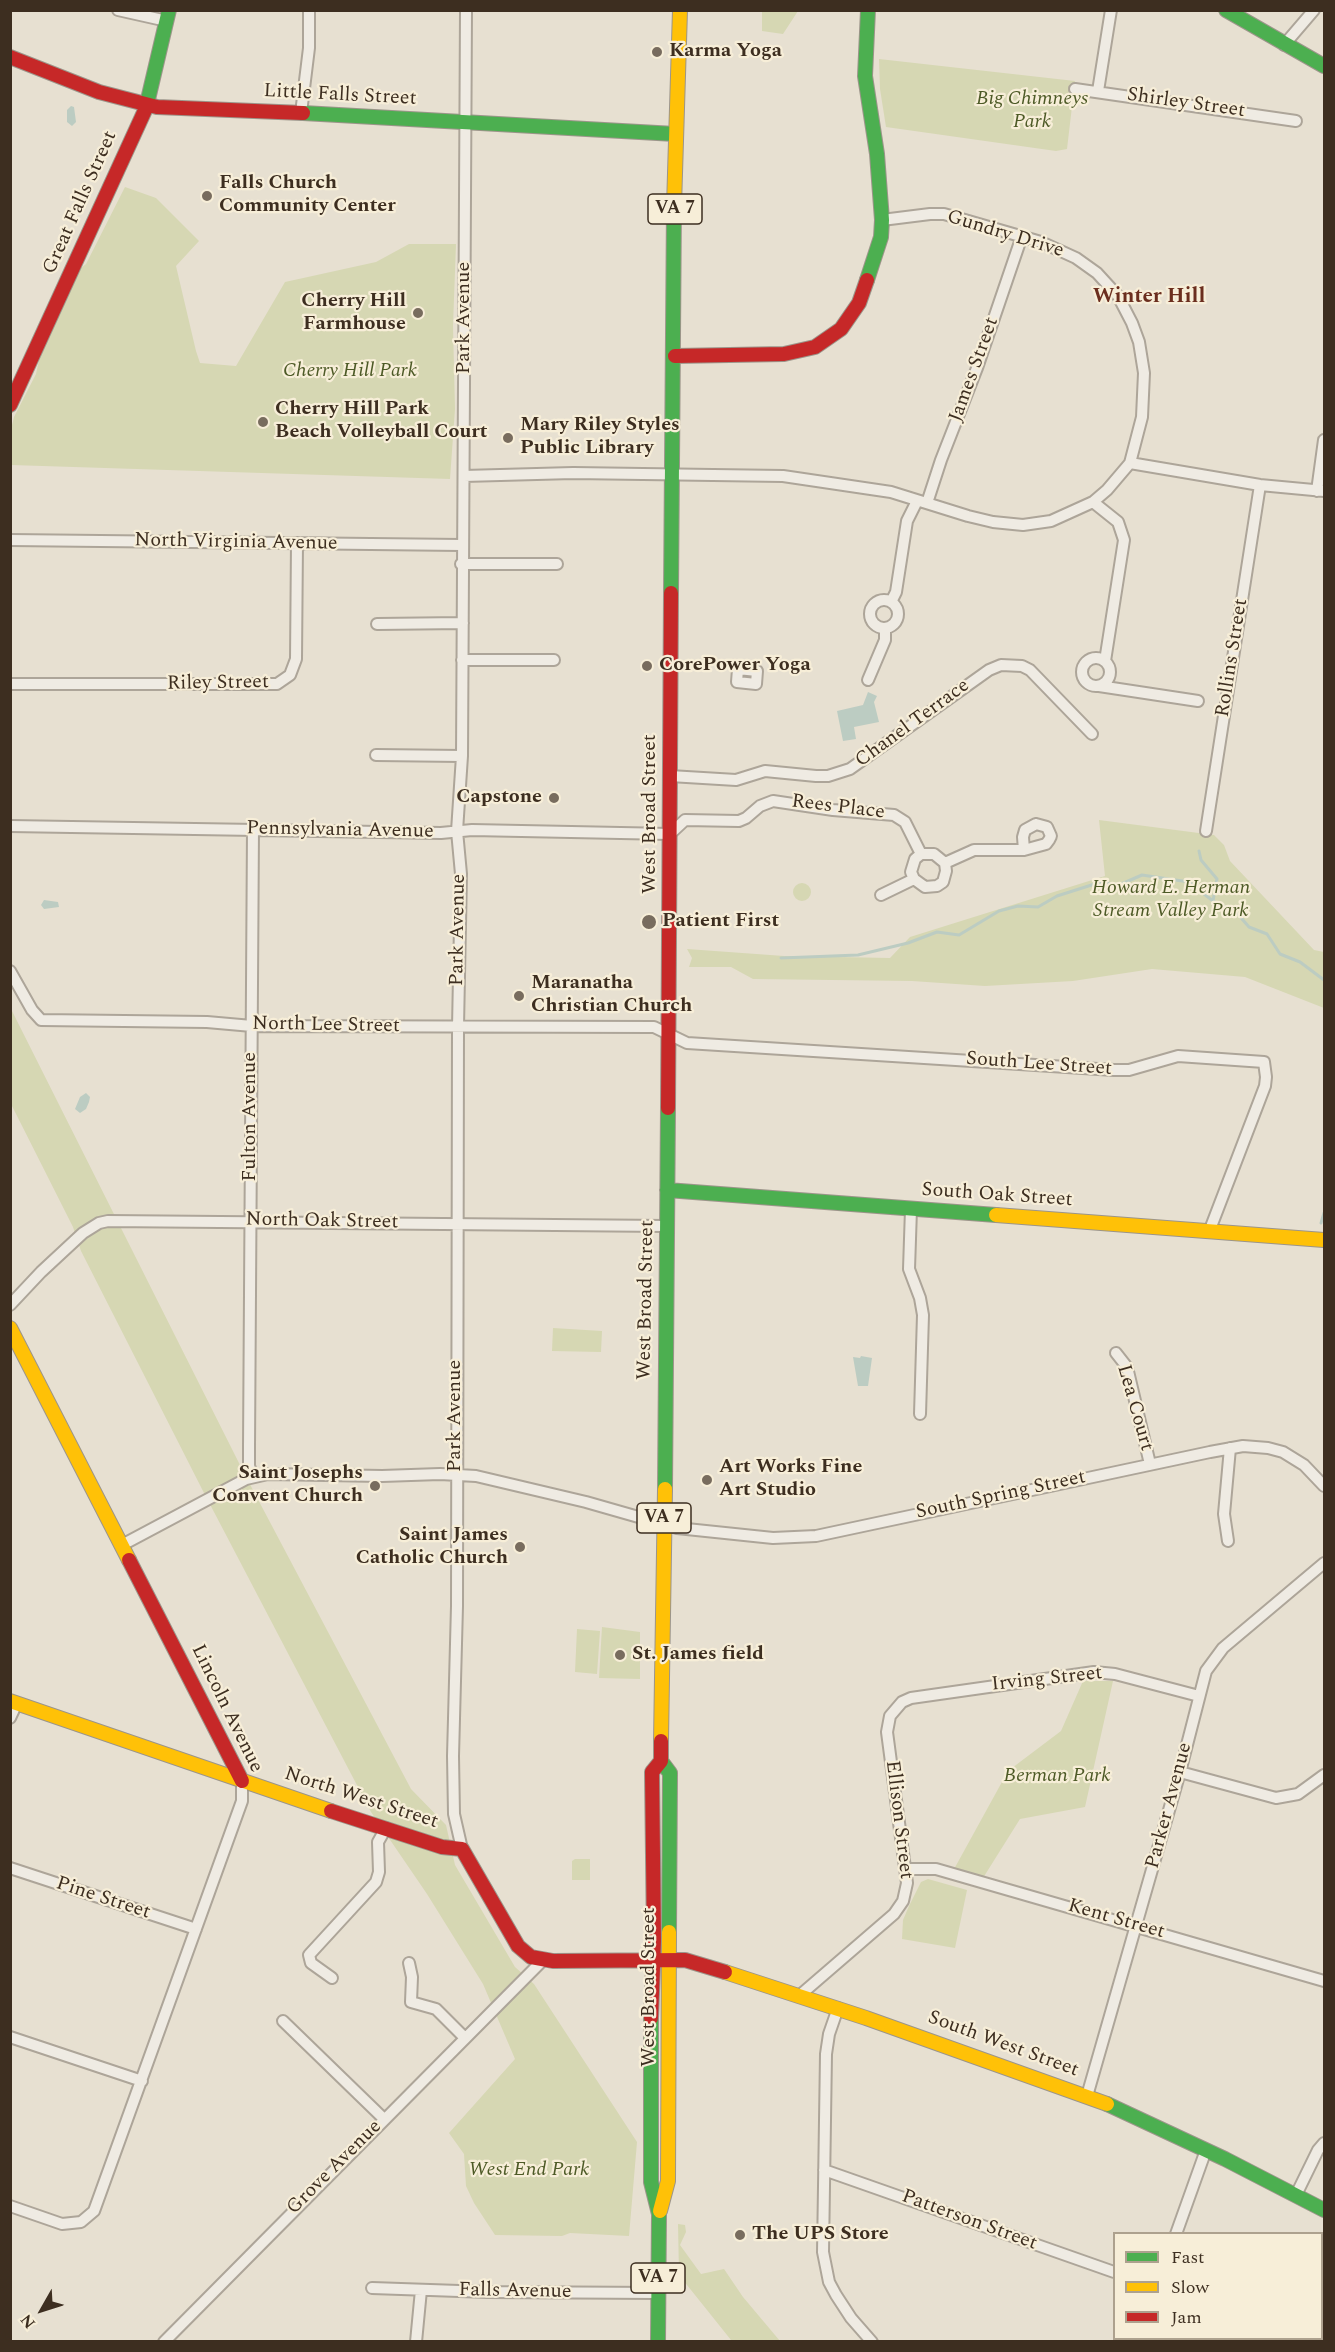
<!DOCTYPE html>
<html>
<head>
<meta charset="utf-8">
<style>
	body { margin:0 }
	#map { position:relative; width:1335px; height:2352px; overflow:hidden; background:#e7e0d1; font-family:Spectral,serif }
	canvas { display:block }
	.frame { position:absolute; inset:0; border:12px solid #3d2e20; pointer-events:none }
	.legend { position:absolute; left:1113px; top:2232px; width:210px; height:108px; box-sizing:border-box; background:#f7eed8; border:2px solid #ada18e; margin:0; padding:8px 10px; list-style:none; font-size:18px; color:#3d2e20 }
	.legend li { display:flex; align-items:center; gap:12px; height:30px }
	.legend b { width:30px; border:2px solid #ada18e }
	.north { position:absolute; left:12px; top:2280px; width:60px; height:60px; -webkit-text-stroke:4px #f7eed8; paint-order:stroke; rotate:231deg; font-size:16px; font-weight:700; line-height:24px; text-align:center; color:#3d2e20 }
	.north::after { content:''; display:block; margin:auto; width:21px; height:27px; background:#3d2e20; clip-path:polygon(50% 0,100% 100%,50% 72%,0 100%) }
</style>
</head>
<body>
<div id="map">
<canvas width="1335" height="2352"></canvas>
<div class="frame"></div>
<ul class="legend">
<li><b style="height:8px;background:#4caf50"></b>Fast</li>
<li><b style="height:8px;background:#ffc107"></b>Slow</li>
<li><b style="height:8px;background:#c62828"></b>Jam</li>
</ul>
<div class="north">N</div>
</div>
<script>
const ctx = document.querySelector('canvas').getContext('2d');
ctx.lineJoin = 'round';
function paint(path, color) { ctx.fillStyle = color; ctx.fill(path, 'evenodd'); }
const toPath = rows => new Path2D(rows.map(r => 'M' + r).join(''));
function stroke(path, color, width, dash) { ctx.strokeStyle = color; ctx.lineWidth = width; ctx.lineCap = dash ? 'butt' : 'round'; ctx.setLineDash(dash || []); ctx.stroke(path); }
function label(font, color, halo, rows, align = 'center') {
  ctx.font = font + ' Spectral,serif'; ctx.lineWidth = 4.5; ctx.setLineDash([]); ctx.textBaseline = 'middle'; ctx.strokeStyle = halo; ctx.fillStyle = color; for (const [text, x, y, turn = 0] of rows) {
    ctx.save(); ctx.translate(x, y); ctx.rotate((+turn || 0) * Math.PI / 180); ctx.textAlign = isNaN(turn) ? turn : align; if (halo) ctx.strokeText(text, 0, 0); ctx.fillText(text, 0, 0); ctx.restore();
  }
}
paint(toPath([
	[762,11,762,10,798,11,783,34,762,31],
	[879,59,1075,81,1067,149,1056,151,886,127,880,89],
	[125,187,156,198,199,241,176,266,196,351,200,363,236,366,285,282,376,262,409,244,456,244,453,326,455,409,450,479,11,465,11,429,14,417,36,374,39,360,59,309,81,268,86,264],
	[1099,820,1214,835,1224,845,1230,861,1314,950,1324,952,1324,1008,1245,977,1152,969,1073,981,985,986,912,981,753,979,731,967,689,967,692,958,687,949,784,956,890,958,910,937,1105,876],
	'793 892a9 9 0 1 1 18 0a9 9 0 1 1-18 0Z',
	[10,1007,244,1473,411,1789,446,1825,455,1865,515,1967,534,1984,637,2142,629,2236,570,2233,562,2236,495,2235,474,2203,466,2186,464,2154,449,2133,515,2059,483,1984,427,1894,371,1812,203,1491,81,1251,73,1227,11,1104],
	[553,1328,602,1331,601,1352,552,1351],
	[602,1627,640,1632,640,1679,599,1678],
	[577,1629,600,1631,597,1674,575,1672],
	[1083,1681,1113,1681,1085,1807,1020,1819,983,1878,953,1871,1008,1771,1061,1731],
	[575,1859,590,1859,590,1880,572,1880,572,1861],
	[928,1879,967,1890,955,1948,902,1939,903,1920,909,1906,921,1882],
	[678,2224,685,2225,686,2232,680,2245,701,2274,724,2269,743,2297,780,2341,733,2342,731,2340,679,2275]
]), '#d6d7b3');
paint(toPath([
	[71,106,74,107,76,122,72,126,67,122,67,110],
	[868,692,877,696,874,702,879,722,854,727,856,739,843,741,837,711,863,705],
	[44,900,58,902,59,907,44,909,41,905],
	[86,1093,90,1097,89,1102,86,1109,80,1113,75,1109,80,1097],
	[861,1356,872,1358,868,1386,858,1386,853,1357,860,1358]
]), '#bcccc2');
stroke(toPath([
	[1199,851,1201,860,1217,879,1213,901],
	[781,958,858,955,908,943,937,932,959,935,999,911,1018,906,1038,907,1057,896,1101,882,1119,885,1142,875,1189,882,1213,901,1236,912,1249,927,1267,934,1280,954,1300,962,1324,980],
	[1321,1223,1324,1213]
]), '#bcccc2', 3);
const street = toPath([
	[118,10,167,21],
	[1284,45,1314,10],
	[1075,89,1296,121],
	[1098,91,1111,10],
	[301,113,309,48,309,10],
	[1130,463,1260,485,1324,491],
	[464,476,573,473,783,476,891,492,968,516,993,522,1023,525,1051,521,1093,502,1107,490,1130,463,1142,417,1144,373,1139,342,1132,323,1118,296,1097,273,1076,258,1041,242,944,214,930,214,882,220],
	[1317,491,1324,440],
	[1093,502,1118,522,1124,540,1105,661],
	[927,503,941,460,977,368,1022,236],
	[10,540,461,545],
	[461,564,557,564],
	'870 614a14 14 0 1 1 28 0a14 14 0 1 1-28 0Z',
	[891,602,896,592,907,521,917,501],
	[377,624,463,623],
	'1082 672a14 14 0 1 1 28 0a14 14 0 1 1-28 0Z',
	[462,660,554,660],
	[738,669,757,671,756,684,737,682,738,669],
	[868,680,885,640,885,629],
	[10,684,277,684,290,675,296,659,297,543],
	[1099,686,1198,701],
	[376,755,462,756],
	[670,776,736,780,765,771,816,776,828,776,850,769,989,670,1001,665,1022,666,1030,670,1092,734],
	[1036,824,1047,827,1051,836,1049,840,1046,844,1024,850,1023,837,1025,830,1036,824],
	[10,826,441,833,472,830,670,834,685,820,739,821,746,818,760,806,773,801,833,810,894,815,905,822,921,854],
	[253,829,249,1446,249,1466,253,1476],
	[1206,831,1260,485],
	[921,854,915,859,911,872,914,879,925,887,937,886,943,882,946,871,945,863],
	[921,854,934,854,945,863],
	[945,863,974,850,1024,850],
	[881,895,914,879],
	[10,971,32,1010,41,1020,207,1022,252,1026,654,1027,687,1043,1114,1070,1129,1070,1178,1056,1264,1062,1266,1077,1265,1086,1209,1232],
	[911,1209,909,1269,920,1298,923,1315,920,1414],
	[10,1305,41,1272,83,1233,99,1223,108,1221,667,1226],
	[1116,1353,1127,1367,1150,1464],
	[1228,1541,1224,1514,1230,1448],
	[122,1545,246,1479,268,1474,382,1476,440,1474,476,1476,586,1502,677,1528,773,1538,816,1536,1210,1452,1243,1446,1268,1448,1283,1452,1304,1465,1324,1486],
	[10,1718,17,1703],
	[1180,1772,1276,1798,1298,1794,1324,1775],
	[462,1849,454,1814,453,1756,457,1606,458,1027,461,874,457,831,462,756,466,10],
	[10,1868,196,1929],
	[905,1869,936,1869,1324,1981],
	[409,1963,412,1977,411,2002,436,2009,465,2038],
	[332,1978,311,1963,309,1955,376,1882,379,1872,378,1842,386,1828],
	[799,1996,894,1914,903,1901,907,1883,887,1732,890,1716,902,1702,911,1698,1094,1672,1115,1674,1199,1696],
	[838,2008,829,2034,826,2054,823,2252,829,2282,836,2295,851,2318,872,2342],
	[283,2021,384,2119],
	[10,2037,142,2081],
	[1087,2096,1180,1772,1206,1671,1223,1648,1324,1563],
	[824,2170,1114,2272],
	[1296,2195,1318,2150,1324,2143],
	[10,2206,62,2224,81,2222,94,2211,242,1801,242,1781],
	[1176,2234,1206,2150],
	[372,2288,488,2292,658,2293],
	[1322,2307,1324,2299],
	[164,2342,543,1960],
	[416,2342,421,2290],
	[1139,2342,1140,2338],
	[1309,2342,1310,2338]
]);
const fast = toPath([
	[1226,10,1324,66],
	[146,108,169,10],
	[303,113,675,134],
	[867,280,881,237,882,220,877,154,865,76,868,10],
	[671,593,674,206],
	[667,1190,996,1215],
	[665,1489,668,1108],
	[661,1761,670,1773,669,1932],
	[651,2018,651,2182,659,2214,658,2342],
	[1107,2104,1225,2159,1324,2210]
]);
const slow = toPath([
	[674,206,680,10],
	[996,1215,1324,1240],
	[10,1328,129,1560],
	[10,1701,331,1811],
	[661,1741,665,1489],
	[725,1972,866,2018,1107,2104],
	[660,2211,668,2181,669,1932]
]);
const jam = toPath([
	[10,57,99,92,157,107,303,113],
	[675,356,784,354,815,347,841,329,859,303,867,280],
	[10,405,146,108],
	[668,1108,671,593],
	[129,1560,242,1781],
	[331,1811,442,1847,462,1849,518,1946,531,1957,553,1961,685,1960,725,1972],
	[651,2018,654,1941,652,1772,661,1761,661,1741]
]);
stroke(street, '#ada599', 14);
stroke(fast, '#9c958a', 16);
stroke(slow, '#9c958a', 16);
stroke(jam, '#9c958a', 16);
stroke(street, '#efebe3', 10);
stroke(fast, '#4caf50', 14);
stroke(slow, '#ffc107', 14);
stroke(jam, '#c62828', 14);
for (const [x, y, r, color] of [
	[657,52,6,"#786c5e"],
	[207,196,6,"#786c5e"],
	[418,313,6,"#786c5e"],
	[263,422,6,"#786c5e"],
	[508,438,6,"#786c5e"],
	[647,666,6,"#786c5e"],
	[554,798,6,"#786c5e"],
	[649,922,8,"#786c5e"],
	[519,996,6,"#786c5e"],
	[707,1480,6,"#786c5e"],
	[375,1486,6,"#786c5e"],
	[520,1547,6,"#786c5e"],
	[620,1655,6,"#786c5e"],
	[740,2235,6,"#786c5e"]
]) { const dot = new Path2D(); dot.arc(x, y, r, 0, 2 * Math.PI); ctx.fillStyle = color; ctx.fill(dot); stroke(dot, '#f7eed8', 2); }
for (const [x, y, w] of [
	[675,209,54],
	[664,1518,54],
	[658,2278,54]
]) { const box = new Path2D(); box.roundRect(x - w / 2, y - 15, w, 30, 4.5); ctx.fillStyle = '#f7eed8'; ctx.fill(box); stroke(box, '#3d2e20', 1.5); }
label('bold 18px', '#3d2e20', null, [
	["VA 7",675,209],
	["VA 7",664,1518],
	["VA 7",658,2278]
]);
label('bold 20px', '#3d2e20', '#f7eed8', [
	["Karma Yoga",669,52],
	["Falls Church",219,184],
	["Community Center",219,207],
	["Cherry Hill",406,302,"right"],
	["Farmhouse",406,325,"right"],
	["Cherry Hill Park",275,410],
	["Beach Volleyball Court",275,433],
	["Mary Riley Styles",520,426],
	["Public Library",520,449],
	["CorePower Yoga",659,666],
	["Capstone",542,798,"right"],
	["Patient First",662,922],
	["Maranatha",531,984],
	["Christian Church",531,1007],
	["Art Works Fine",719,1468],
	["Art Studio",719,1491],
	["Saint Josephs",363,1474,"right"],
	["Convent Church",363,1497,"right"],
	["Saint James",508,1536,"right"],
	["Catholic Church",508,1559,"right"],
	["St. James field",632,1655],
	["The UPS Store",752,2235]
], 'left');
label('20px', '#3d2e20', '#f7eed8', [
	["Little Falls Street",340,96,3],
	["Shirley Street",1186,104,8],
	["Great Falls Street",81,203,-66],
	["Gundry Drive",1005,235,17],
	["Park Avenue",465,318,-90],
	["James Street",975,370,-70],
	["North Virginia Avenue",236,543,1],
	["Rollins Street",1233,658,-81],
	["Riley Street",218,684,-1],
	["Chanel Terrace",913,724,-36],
	["Rees Place",838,808,7],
	["West Broad Street",651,814,-90],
	["Pennsylvania Avenue",340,831,1],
	["Park Avenue",459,930,-89],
	["North Lee Street",326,1026,1],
	["South Lee Street",1039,1065,4],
	["Fulton Avenue",251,1117,-90],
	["South Oak Street",997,1196,4],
	["North Oak Street",322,1222,1],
	["West Broad Street",647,1300,-89],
	["Lea Court",1134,1408,74],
	["Park Avenue",456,1416,-90],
	["South Spring Street",1001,1496,-12],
	["Irving Street",1047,1680,-6],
	["Lincoln Avenue",226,1709,64],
	["North West Street",361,1799,18],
	["Parker Avenue",1170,1806,-75],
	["Ellison Street",898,1820,83],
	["Pine Street",103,1899,18],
	["Kent Street",1116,1920,16],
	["West Broad Street",650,1987,-90],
	["South West Street",1003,2045,20],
	["Grove Avenue",335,2168,-45],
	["Patterson Street",969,2221,20],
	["Falls Avenue",515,2292,1]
]);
label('italic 20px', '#4d5a26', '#f7eed8', [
	["Big Chimneys",1032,100],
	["Park",1032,123],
	["Cherry Hill Park",350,372],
	["Howard E. Herman",1171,889],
	["Stream Valley Park",1171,912],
	["Berman Park",1057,1777],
	["West End Park",529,2171]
]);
label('bold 21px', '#6b2e1e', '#f7eed8', [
	["Winter Hill",1149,298]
]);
</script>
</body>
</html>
